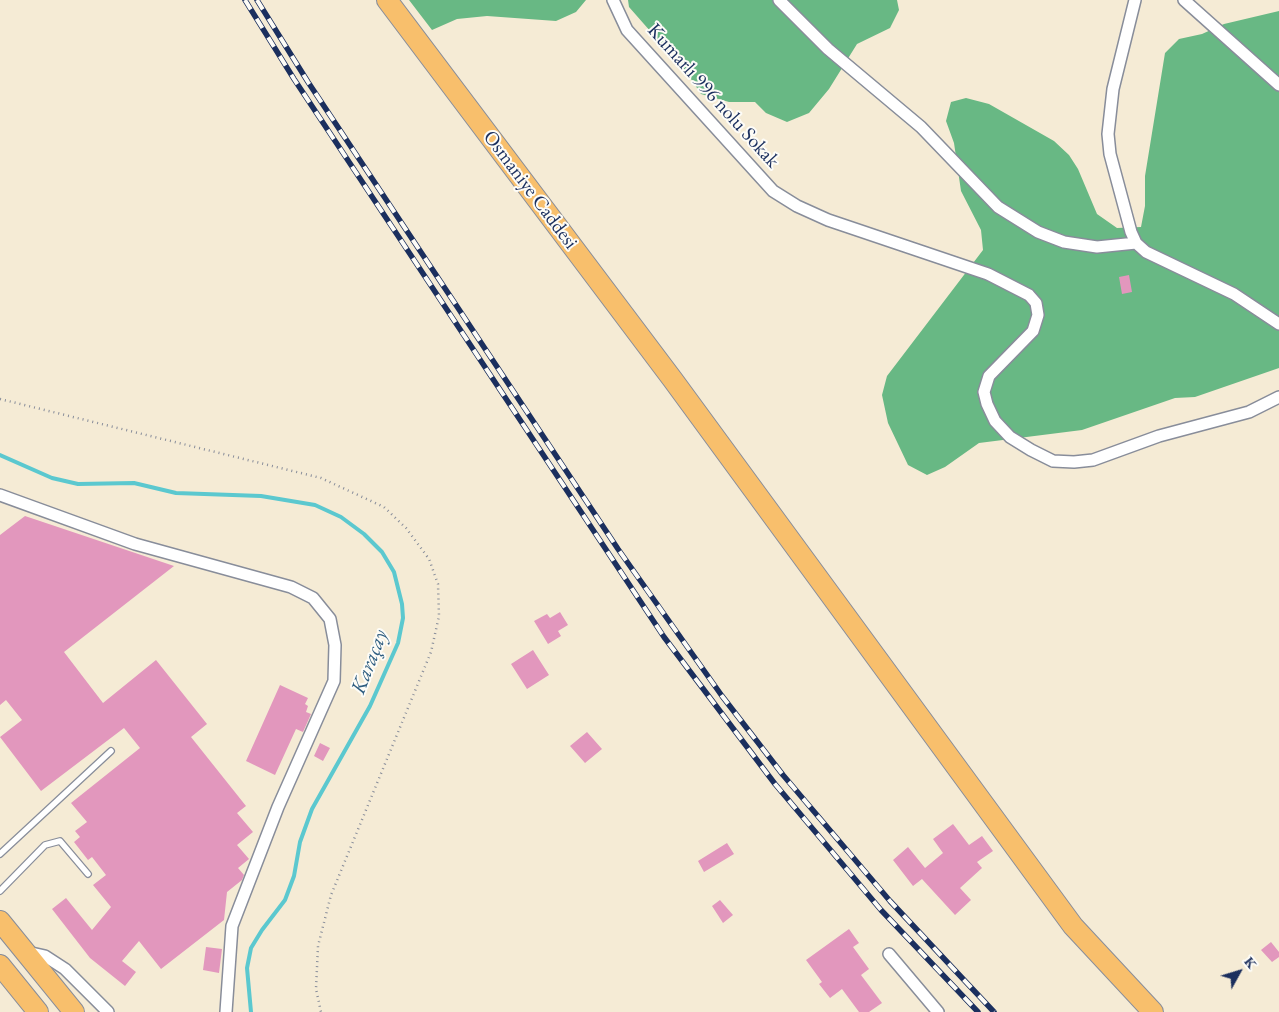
<!DOCTYPE html>
<html>
<head>
<meta charset="utf-8">
<style>
	body { margin:0 }
	#map { position:relative; width:1279px; height:1012px; overflow:hidden; background:#f5ebd5; font-family:"EB Garamond",serif }
	canvas { display:block }
	.north { position:absolute; left:1214px; top:947px; width:50px; height:50px; -webkit-text-stroke:4px #fdfcf7; paint-order:stroke; rotate:51deg; font-size:14px; font-weight:700; line-height:20px; text-align:center; color:#1b2f5e }
	.north::after { content:''; display:block; margin:auto; width:18px; height:22px; background:#1b2f5e; clip-path:polygon(50% 0,100% 100%,50% 72%,0 100%) }
</style>
</head>
<body>
<div id="map">
<canvas width="1279" height="1012"></canvas>
<div class="north">K</div>
</div>
<script>
const ctx = document.querySelector('canvas').getContext('2d');
ctx.lineJoin = 'round';
function paint(path, color) { ctx.fillStyle = color; ctx.fill(path, 'evenodd'); }
const toPath = rows => new Path2D(rows.map(r => 'M' + r).join(''));
function stroke(path, color, width, dash) { ctx.strokeStyle = color; ctx.lineWidth = width; ctx.lineCap = dash ? 'butt' : 'round'; ctx.setLineDash(dash || []); ctx.stroke(path); }
function label(font, color, halo, rows, align = 'center') {
  ctx.font = font + ' "EB Garamond",serif'; ctx.lineWidth = 4; ctx.setLineDash([]); ctx.textBaseline = 'middle'; ctx.strokeStyle = halo; ctx.fillStyle = color; for (const [text, x, y, turn = 0] of rows) {
    ctx.save(); ctx.translate(x, y); ctx.rotate((+turn || 0) * Math.PI / 180); ctx.textAlign = isNaN(turn) ? turn : align; if (halo) ctx.strokeText(text, 0, 0); ctx.fillText(text, 0, 0); ctx.restore();
  }
}
paint(toPath([
	[409,0,586,0,576,12,556,21,487,16,457,19,432,30],
	[628,0,897,0,899,10,890,28,857,44,829,89,809,113,787,122,766,113,755,102,729,102,701,94,687,73,629,7],
	[1279,11,1279,368,1195,397,1175,398,1082,430,979,443,945,467,927,475,908,465,888,423,882,395,887,376,983,250,981,230,961,191,954,143,946,121,951,102,966,98,989,104,1054,141,1069,155,1078,169,1097,214,1117,228,1141,227,1145,206,1145,176,1165,53,1179,39,1202,34,1224,24]
]), '#68b884');
stroke(toPath([
	[0,455,52,478,78,484,134,483,176,493,261,496,315,505,341,517,364,534,382,552,394,572,402,604,403,618,398,643,370,706,312,809,300,842,294,876,285,900,262,930,251,948,247,968,251,1012]
]), '#5bc8cf', 4);
paint(toPath([
	[1129,275,1132,292,1122,294,1119,277],
	[25,516,174,566,64,652,103,703,156,660,207,724,191,737,246,806,237,813,253,832,237,845,249,859,238,868,244,875,242,880,227,892,224,920,161,969,139,941,122,961,136,972,125,986,90,958,52,909,66,898,92,930,111,907,93,885,106,875,92,857,88,860,74,842,80,837,75,831,87,822,71,803,140,748,124,728,41,791,0,737,22,720,6,700,0,705,0,535],
	[560,612,568,625,558,631,561,636,548,644,534,621,547,614,550,618],
	[533,650,549,675,527,689,511,664],
	[280,685,308,698,305,704,308,706,306,712,311,714,303,732,296,729,275,775,246,761],
	[587,732,602,749,585,763,570,746],
	[320,743,330,748,323,761,314,756],
	[953,824,969,845,982,836,993,851,977,862,982,868,960,888,971,900,955,915,922,879,913,886,893,860,908,847,925,868,943,853,933,839],
	[727,843,734,854,704,872,698,861],
	[720,900,733,915,723,923,712,906],
	[849,929,859,943,853,947,869,969,861,975,882,1003,869,1012,859,1012,842,989,830,998,819,984,822,982,806,960],
	[1271,942,1279,952,1279,957,1272,962,1261,950],
	[206,947,222,949,219,973,203,970]
]), '#e297bd');
const lane = toPath([
	[0,854,111,751],
	[0,891,45,845,60,841,88,874]
]);
const street = toPath([
	[613,0,627,30,773,191,797,206,828,220,988,274,1029,295,1036,303,1038,315,1033,331,989,376,984,392,987,404,995,421,1010,437,1031,450,1053,461,1074,462,1093,460,1159,436,1249,412,1279,397],
	[779,0,828,49,921,127,998,207,1038,232,1064,242,1097,247,1136,243],
	[1135,0,1113,89,1108,134,1110,154,1131,232,1136,243,1146,252,1234,294,1279,324],
	[1184,0,1279,85],
	[0,495,135,544,291,587,313,598,330,619,335,645,334,681,278,807,232,926,226,1012],
	[27,952,45,956,65,969,108,1012],
	[889,954,938,1012]
]);
const highway = toPath([
	[387,0,673,380,1073,926,1153,1012],
	[0,921,74,1012],
	[0,965,38,1012]
]);
stroke(lane, '#888d9a', 8);
stroke(street, '#888d9a', 14);
stroke(highway, '#888d9a', 22);
stroke(toPath([
	[0,399,321,478,384,507,406,528,429,559,438,584,439,616,431,652,331,895,318,946,316,989,321,1012]
]), '#888d9a', 2.5, [1, 4]);
stroke(lane, '#fff', 5.5);
stroke(street, '#fff', 11);
stroke(highway, '#f8bf6c', 20);
const rail = toPath([
	[245,0,294,79,664,637,775,784,881,910,978,1012],
	[257,0,308,82,618,549,722,696,783,775,890,901,994,1012]
]);
stroke(rail, '#1b2f5e', 5.5);
stroke(rail, '#fdfcf7', 4, [11]);
label('20px', '#1b2f5e', '#fdfcf7', [
	["Kumarlı 996 nolu Sokak",713,96,48],
	["Osmaniye Caddesi",530,190,53]
]);
label('italic 21px', '#2e5d80', '#fdfcf7', [
	["Karaçay",370,662,-69]
]);
</script>
</body>
</html>
